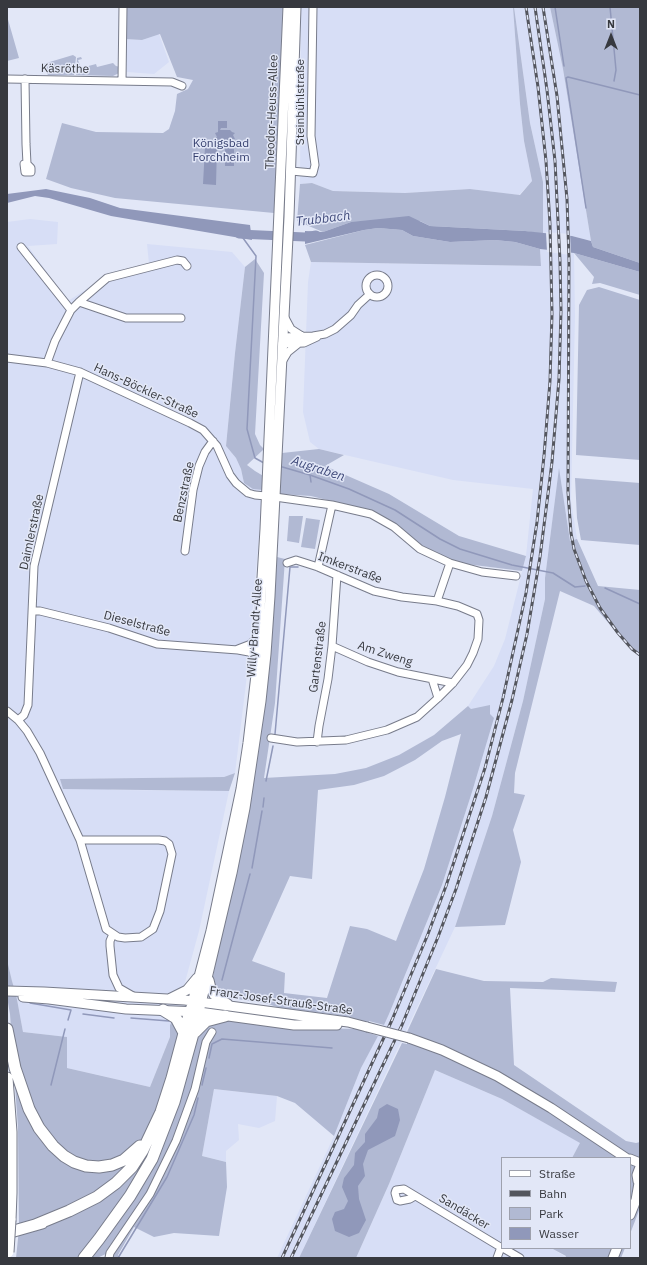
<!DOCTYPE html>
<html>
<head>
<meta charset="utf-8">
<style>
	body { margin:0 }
	#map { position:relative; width:647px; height:1265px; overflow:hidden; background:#e2e7f7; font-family:"IBM Plex Sans",sans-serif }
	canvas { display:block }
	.frame { position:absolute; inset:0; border:8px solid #37393f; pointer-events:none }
	.legend { position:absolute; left:501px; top:1157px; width:130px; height:92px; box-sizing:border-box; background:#e2e7f7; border:1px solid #9ea1ad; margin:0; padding:5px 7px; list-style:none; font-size:12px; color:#37393f }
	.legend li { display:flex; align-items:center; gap:8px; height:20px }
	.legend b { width:20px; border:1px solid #9ea1ad }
	.north { position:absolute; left:591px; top:16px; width:40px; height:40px; -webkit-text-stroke:3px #e2e7f7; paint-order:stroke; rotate:0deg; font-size:11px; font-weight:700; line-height:16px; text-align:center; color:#37393f }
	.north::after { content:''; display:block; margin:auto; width:14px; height:18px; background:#37393f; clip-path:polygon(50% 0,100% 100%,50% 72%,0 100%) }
</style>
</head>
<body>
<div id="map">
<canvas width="647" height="1265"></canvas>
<div class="frame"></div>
<ul class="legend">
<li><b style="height:5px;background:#fff"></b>Straße</li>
<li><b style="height:5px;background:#54565e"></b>Bahn</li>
<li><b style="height:11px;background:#b1b9d3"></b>Park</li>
<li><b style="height:11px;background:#9098ba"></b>Wasser</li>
</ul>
<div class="north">N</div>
</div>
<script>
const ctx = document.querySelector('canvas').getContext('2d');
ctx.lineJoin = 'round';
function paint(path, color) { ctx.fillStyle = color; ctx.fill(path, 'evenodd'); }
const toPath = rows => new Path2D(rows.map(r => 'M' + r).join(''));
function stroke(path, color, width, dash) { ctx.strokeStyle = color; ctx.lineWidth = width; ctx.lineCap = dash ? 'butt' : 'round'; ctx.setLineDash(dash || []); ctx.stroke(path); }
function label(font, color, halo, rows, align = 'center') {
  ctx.font = font + ' "IBM Plex Sans",sans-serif'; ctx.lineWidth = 3; ctx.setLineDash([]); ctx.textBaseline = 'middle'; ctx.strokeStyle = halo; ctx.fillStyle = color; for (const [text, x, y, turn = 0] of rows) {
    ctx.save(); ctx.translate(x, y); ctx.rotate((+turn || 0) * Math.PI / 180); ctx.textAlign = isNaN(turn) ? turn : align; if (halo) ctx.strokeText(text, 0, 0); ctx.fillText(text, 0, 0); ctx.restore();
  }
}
paint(toPath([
	[301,7,513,7,520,104,524,141,532,181,519,195,470,189,405,193,333,191,312,183,300,184],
	[514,7,550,7,563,69,591,241,572,236,543,234,543,182,530,123],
	[159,34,169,62,154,74,127,72,126,39,142,40],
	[30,219,58,222,57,244,28,246,68,301,107,276,149,264,147,244,232,252,245,267,235,353,226,446,236,458,241,469,244,483,263,490,247,675,235,773,224,777,61,779,113,790,229,791,199,931,179,1004,170,1025,170,1037,150,1087,67,1068,66,1037,23,1032,16,994,12,981,7,960,7,222],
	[540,249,574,253,575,316,571,501,577,539,570,541,559,470,545,578,545,599,523,701,492,816,455,927,299,1258,277,1258,334,1136,361,1068,389,1014,442,885,472,792,471,709,468,706,494,666,505,639,526,556,533,489,453,480,319,449,310,442,303,412,308,282,311,262,541,266],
	[435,1070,502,1099,581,1143,572,1158,502,1158,502,1248,551,1248,566,1257,565,1258,356,1258,389,1184],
	[214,1089,277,1096,275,1121,259,1128,238,1124,239,1140,226,1151,226,1162,202,1156]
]), '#d7def6');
paint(toPath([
	[126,7,283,7,274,213,115,198,71,188,46,179,62,123,96,132,163,133,169,129,175,111,177,94,188,89,193,80,177,77,160,34,142,40,125,39],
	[513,7,514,7,530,123,543,182,543,234,525,231,430,226,420,221,351,222,323,232,297,221,300,184,312,183,333,191,405,193,470,189,520,195,532,181,524,141,520,104],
	[550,7,640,7,640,263,593,247,591,241,563,69],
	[7,16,19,58,7,61],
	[73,55,76,57,74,75,48,75,43,67,43,64],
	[81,57,82,59,78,60,81,68,96,64,97,67,113,63,116,66,120,67,119,73,113,76,76,75,77,58],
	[378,228,402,230,413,236,450,242,495,240,515,242,540,249,541,266,311,262,305,245,364,230],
	[574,253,640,272,640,295,600,283,592,284,594,277],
	[255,259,264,273,255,434,260,445,264,449,247,465,255,471,265,477,263,490,253,489,244,483,241,469,236,458,226,446,235,353,245,267],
	[599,287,640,300,640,460,576,455,579,305,587,290],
	[319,449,344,455,325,466,389,494,459,536,526,556,522,571,450,562,415,541,371,511,311,496,280,494,282,453],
	[559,468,570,541,577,539,598,586,640,590,640,656,622,639,594,606,560,591,515,773,514,793,525,795,513,830,521,862,505,925,455,927,492,816,523,701,545,599,545,578],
	[575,478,640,483,640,545,581,540,577,518],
	[289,516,303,516,299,543,287,541],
	[306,518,320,520,315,549,301,547],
	[277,557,285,559,275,703,264,778,335,774,366,768,399,755,434,735,468,706,471,709,490,705,490,714,494,718,472,792,442,885,389,1014,384,1025,369,1021,368,1024,336,1015,280,1008,265,1003,223,997,219,995,212,982,265,702,271,649],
	[461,734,445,797,424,869,396,941,367,929,350,926,327,998,284,993,285,973,252,961,290,876,312,879,318,790,354,785,384,776,415,760,442,741],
	[235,773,229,791,63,789,60,779,224,777],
	[7,960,12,981,16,994,23,1032,67,1037,67,1068,150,1087,170,1037,170,1025,173,1019,220,1018,298,1028,367,1029,366,1032,378,1036,361,1068,334,1136,295,1103,277,1096,214,1089,202,1156,226,1162,227,1187,219,1236,174,1233,154,1237,134,1227,118,1255,118,1258,111,1258,108,1253,97,1258,16,1258,19,1229,18,1128,10,1014,7,997],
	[436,969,484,981,543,982,551,978,617,982,615,992,510,988,514,1065,626,1141,636,1143,640,1142,640,1208,630,1234,630,1158,572,1158,580,1143,502,1099,435,1070,389,1184,356,1258,299,1258,402,1043,407,1044,410,1033,407,1032],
	[551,1248,625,1248,621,1258,565,1258,566,1256]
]), '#b1b9d3');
paint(toPath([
	[218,121,227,121,227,128,221,128,220,130,230,130,232,132,235,133,233,135,235,139,231,139,230,141,216,141,215,138,217,137,215,133,218,132],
	[205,147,217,147,216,185,203,184],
	[225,148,234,148,234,166,225,166],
	[46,189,90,198,120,208,250,225,252,240,111,216,49,198,35,196,7,203,7,194],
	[409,216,430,226,525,231,572,236,591,241,593,247,640,263,640,272,574,253,540,249,515,242,495,240,450,242,413,236,402,230,378,228,364,230,305,244,305,231,323,232,351,222],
	[387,1104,398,1109,400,1120,395,1136,368,1150,363,1164,365,1176,358,1186,359,1199,366,1220,359,1233,349,1237,335,1231,332,1219,335,1212,344,1209,348,1201,342,1187,344,1178,354,1165,355,1153,365,1142,365,1134,377,1118,379,1109]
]), '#9098ba');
paint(toPath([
	[546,232,570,234,571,255,547,252]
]), '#e2e7f7');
stroke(toPath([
	[555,7,564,66],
	[610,7,616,70,614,81],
	[586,208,566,78,568,77,640,95],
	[243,238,256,256,247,429,255,458,264,463],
	[279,466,310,475,349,489,395,510,440,539,460,549,512,565,553,573,575,587,585,586],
	[310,475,311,482],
	[605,588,640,604],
	[275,734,290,567,298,567],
	[266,781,273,746],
	[263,807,264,798],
	[252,868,262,811],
	[222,980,250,874],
	[30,1003,71,1010,68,1020],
	[83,1014,114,1018],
	[131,1018,169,1021],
	[209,1058,212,1044,222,1039,332,1048],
	[51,1085,65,1029],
	[202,1085,206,1068],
	[118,1258,167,1177,194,1115,198,1098]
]), '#9098ba', 1.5);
stroke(toPath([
	[239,234,305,237,316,235]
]), '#9098ba', 9);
const minor = toPath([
	[7,79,172,82,182,86],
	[25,79,26,144,27,164,31,168,31,172,25,172,24,164,27,164],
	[122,81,123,7],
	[291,171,313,173,315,165,311,136,313,7],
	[21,247,71,310,55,341,47,363],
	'366 286a11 11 0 1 1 22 0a11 11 0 1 1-22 0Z',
	[79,302,126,318,181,318],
	[71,310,79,302,107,278,177,260,183,261,187,266],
	[284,316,291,329,302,336],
	[283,337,313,336,325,334,335,329,351,315,358,305,370,294],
	[282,344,304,343,317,337],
	[7,358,47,363,80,372,190,423,203,430,217,446,230,475,236,483,248,493,255,495,266,496],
	[282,362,288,352,298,344],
	[275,497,332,505,371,514,394,527,420,549,450,563,482,572,516,576],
	[185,551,193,490,199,466,205,452,213,441],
	[287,563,296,560,318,567,374,591,402,597,437,601,450,563],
	[318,567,332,505],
	[32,611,40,611,109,628,157,644,238,650,249,652,254,655,257,660],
	[332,646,368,662,398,672,453,683],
	[238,649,251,644,258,635],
	[432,679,438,698],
	[7,711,18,720,27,731,40,753,80,840,106,929,118,937,125,938,141,937,153,929,160,911,172,854,169,844,165,841,159,840,80,840],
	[18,720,24,715,28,705,34,566,80,372],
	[271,738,297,742,346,740,387,730,417,717,438,698,453,683,467,665,473,653,478,639,479,620,477,614,458,606,437,601],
	[317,742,319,726,328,679,332,646,337,575],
	[113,934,110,941,110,946,113,975,119,988,133,996],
	[415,1196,410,1199,400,1201,397,1200,395,1193,396,1190,404,1189,502,1248],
	[503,1248,520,1258],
	[109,1258,110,1253,150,1194,176,1141,195,1089,206,1042,212,1032],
	[497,1258,501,1247]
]);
const major = toPath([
	[209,980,211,988,214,995,228,1004],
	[7,991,44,992,185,1000,348,1022,367,1027],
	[23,997,49,999,126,1009,199,1012,294,1025,337,1025],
	[171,998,187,990,197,978],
	[190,1011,211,931,241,789,248,743,256,675,265,529,288,7],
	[199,1012,232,873,245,808,261,701,266,654,270,596,289,217,296,7],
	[409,1038,442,1050,497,1076,551,1108,626,1158],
	[630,1159,640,1163],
	[640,1167,637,1175,638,1181,640,1184],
	[630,1215,636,1200,639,1183],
	[613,1258,617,1248]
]);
const highway = toPath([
	[163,1010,176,1018,184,1033],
	[7,1029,15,1068,29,1109,39,1128,53,1146,64,1156,74,1162,86,1166,99,1167,112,1165,124,1160,140,1146],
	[195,1032,206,1021,225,1016],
	[7,1078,11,1132,11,1193,10,1220],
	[35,1225,69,1211,97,1197,116,1183,132,1167,143,1150,161,1112,172,1078,190,1011],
	[7,1233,42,1223],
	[84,1258,99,1239,130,1196,152,1159,174,1102,199,1012]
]);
stroke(minor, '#787c8b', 9);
stroke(major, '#787c8b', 11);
stroke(highway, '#787c8b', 13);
stroke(minor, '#fff', 7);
stroke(major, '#fff', 9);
stroke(highway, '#fff', 11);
const rail = toPath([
	[543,7,557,96,567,199,569,260,568,492,571,533,574,549,586,581,600,608,618,633,632,649,640,655],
	[282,1258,392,1020,428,934,446,886,485,768,503,698,526,593,537,522,544,456,550,381,552,314,550,224,546,161,538,87,526,7],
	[291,1258,402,1025,438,937,456,889,486,797,512,700,527,634,540,557,552,462,559,379,561,311,560,261,555,161,547,90,535,7]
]);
stroke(rail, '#54565e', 3);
stroke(rail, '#e2e7f7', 1.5, [4.5]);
const majorBridge = toPath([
	[367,1027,409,1038]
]);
const highwayBridge = toPath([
	[8,1252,10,1220]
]);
stroke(majorBridge, '#787c8b', 11, []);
stroke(highwayBridge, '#787c8b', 13, []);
stroke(majorBridge, '#fff', 9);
stroke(highwayBridge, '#fff', 11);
label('12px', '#37393f', '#e2e7f7', [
	["Käsröthe",65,69,1],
	["Steinbühlstraße",301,102,-90],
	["Theodor-Heuss-Allee",272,112,-88],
	["Hans-Böckler-Straße",146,391,25],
	["Benzstraße",184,492,-78],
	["Daimlerstraße",32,532,-78],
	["Imkerstraße",350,568,21],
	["Dieselstraße",137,624,15],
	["Willy-Brandt-Allee",255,628,-86],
	["Am Zweng",385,654,18],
	["Gartenstraße",318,657,-83],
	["Franz-Josef-Strauß-Straße",281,1001,8],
	["Sandäcker",464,1212,31]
]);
label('12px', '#353f6e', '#e2e7f7', [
	["Königsbad",221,144],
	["Forchheim",221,158]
]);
label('italic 13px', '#404a7a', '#e2e7f7', [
	["Trubbach",323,219,-7],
	["Augraben",318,469,18]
]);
</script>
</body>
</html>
